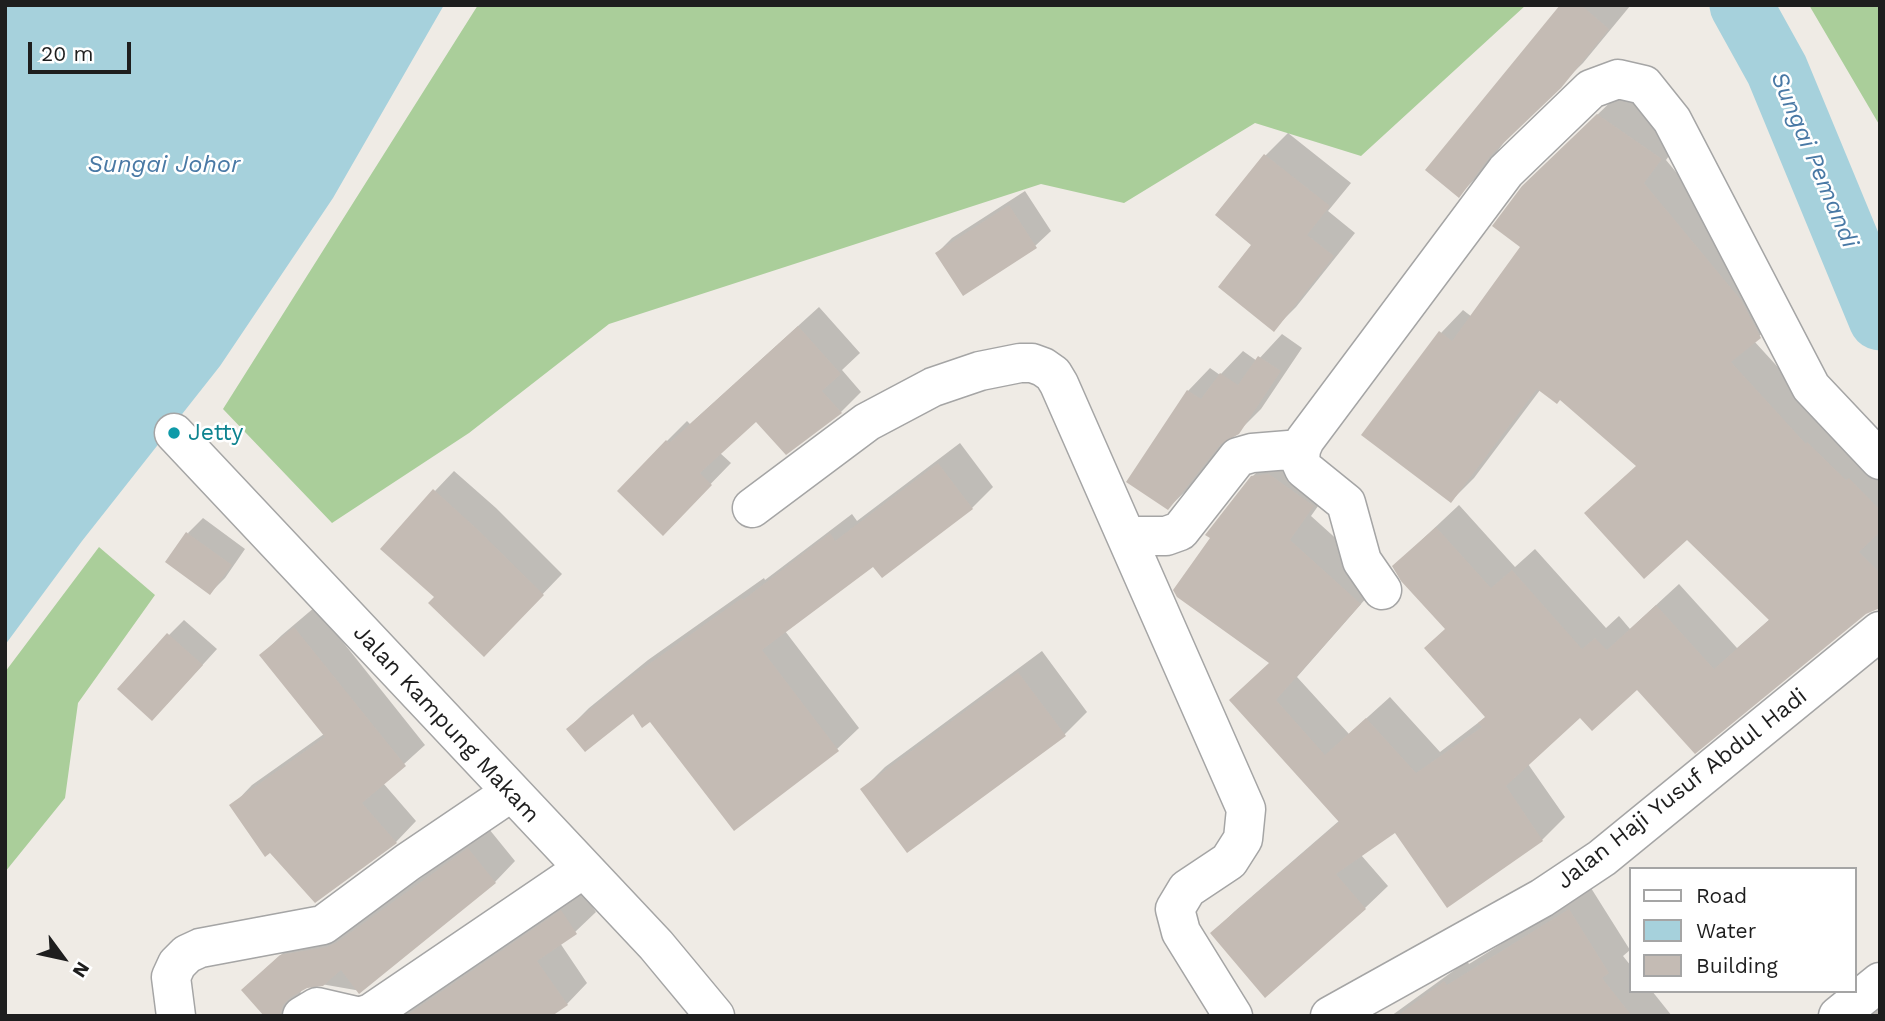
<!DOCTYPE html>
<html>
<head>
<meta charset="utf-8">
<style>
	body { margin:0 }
	#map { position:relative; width:1885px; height:1021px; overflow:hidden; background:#efebe5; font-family:"Work Sans",sans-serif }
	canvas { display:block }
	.frame { position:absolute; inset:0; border:7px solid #1e1e1e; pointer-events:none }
	.legend { position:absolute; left:1629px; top:867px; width:228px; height:126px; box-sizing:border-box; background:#fff; border:2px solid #a5a5a5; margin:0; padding:9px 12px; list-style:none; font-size:21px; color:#1e1e1e }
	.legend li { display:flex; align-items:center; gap:14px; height:35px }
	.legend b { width:35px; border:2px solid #a5a5a5 }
	.north { position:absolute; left:28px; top:923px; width:70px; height:70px; -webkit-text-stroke:5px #fff; paint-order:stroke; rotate:123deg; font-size:19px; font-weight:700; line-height:28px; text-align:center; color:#1e1e1e }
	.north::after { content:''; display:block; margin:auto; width:24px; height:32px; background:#1e1e1e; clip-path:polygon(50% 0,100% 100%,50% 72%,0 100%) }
	.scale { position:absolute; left:28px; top:42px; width:103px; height:32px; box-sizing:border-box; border:4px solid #1e1e1e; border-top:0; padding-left:9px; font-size:21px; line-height:24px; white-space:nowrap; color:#1e1e1e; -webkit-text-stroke:5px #fff; paint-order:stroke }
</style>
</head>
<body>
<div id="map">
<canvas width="1885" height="1021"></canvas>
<div class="frame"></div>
<ul class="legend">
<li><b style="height:9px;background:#fff"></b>Road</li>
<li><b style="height:19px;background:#a6d1dc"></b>Water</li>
<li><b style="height:19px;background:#c4bbb4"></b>Building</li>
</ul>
<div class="north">N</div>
<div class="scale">20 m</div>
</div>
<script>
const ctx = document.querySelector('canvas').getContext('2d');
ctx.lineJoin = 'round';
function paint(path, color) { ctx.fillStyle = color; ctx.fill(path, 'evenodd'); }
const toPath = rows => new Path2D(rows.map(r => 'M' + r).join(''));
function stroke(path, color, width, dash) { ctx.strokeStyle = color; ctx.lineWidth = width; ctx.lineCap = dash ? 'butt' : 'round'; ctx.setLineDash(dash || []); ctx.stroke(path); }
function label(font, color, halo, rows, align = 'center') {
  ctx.font = font + ' "Work Sans",sans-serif'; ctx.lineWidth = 5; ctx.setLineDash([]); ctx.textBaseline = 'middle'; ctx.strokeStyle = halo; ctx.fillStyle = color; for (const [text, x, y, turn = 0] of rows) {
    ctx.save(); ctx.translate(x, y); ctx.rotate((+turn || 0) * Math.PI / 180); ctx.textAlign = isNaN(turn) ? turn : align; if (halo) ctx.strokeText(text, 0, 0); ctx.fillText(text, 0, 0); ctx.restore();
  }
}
paint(toPath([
	[478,5,1526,5,1361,156,1255,123,1124,203,1041,184,609,324,469,433,332,523,223,409],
	[1809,5,1880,5,1880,126],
	[99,547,155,595,78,703,65,798,5,872,5,672]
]), '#aace9a');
paint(toPath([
	[5,5,444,5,333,198,220,366,82,541,5,645]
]), '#a6d1dc');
paint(toPath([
	[1563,5,1630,6,1583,63,1511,133,1481,173,1458,196],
	[1621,92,1683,136,1666,160,1763,277,1782,314,1754,341,1829,423,1880,464,1880,605,1865,613,1695,752,1638,687,1580,716,1528,764,1565,817,1542,840,1395,830,1361,855,1388,886,1365,908,1212,933,1235,911,1340,820,1232,701,1271,662,1252,477,1275,454,1335,482,1311,516,1382,580,1297,677,1349,734,1390,697,1440,752,1487,716,1446,628,1394,566,1459,505,1515,567,1535,549,1606,628,1619,616,1630,629,1679,584,1737,648,1770,619,1637,465,1561,398,1540,390,1474,478,1451,501,1441,333,1463,310,1472,317,1522,246,1547,163],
	[1288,133,1351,183,1328,211,1355,233,1296,307,1274,329,1254,244,1217,215,1266,155],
	[1025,191,1051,231,1035,246,937,253,952,238],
	[819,307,860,353,842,370,861,392,841,412,786,453,756,420,720,453,731,463,663,533,667,441,687,421,690,424],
	[1282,334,1302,348,1261,409,1238,432,1228,438,1191,486,1168,508,1188,391,1210,368,1220,375,1243,351,1257,361],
	[960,443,993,487,972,508,873,564,785,631,859,728,837,749,651,719,633,712,568,729,589,708,648,660,764,578,765,580,852,514,857,521],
	[454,471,496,508,562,574,484,655,437,597,435,491],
	[203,518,245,549,225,578,210,593,188,533],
	[315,607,425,745,383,783,416,821,396,842,232,806,252,785,324,734,261,655,282,635],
	[184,620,217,649,167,704,169,635],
	[1042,651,1087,712,1064,735,863,789,885,767],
	[489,829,515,861,495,882,361,991,321,984,302,989,300,994,304,1007,316,1016,266,1016,264,970,303,935,359,922],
	[1591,888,1630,950,1623,956,1631,966,1631,991,1652,991,1672,1016,1391,1016,1467,961,1469,964],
	[582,891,596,912,575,932,560,943,587,983,567,1004,549,1016,394,1016],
	[1880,1008,1880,1016,1869,1016]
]), '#0003');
stroke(toPath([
	[1741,5,1777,70,1880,319]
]), '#a6d1dc', 63);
paint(toPath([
	[1560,5,1581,5,1609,29,1561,88,1491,155,1459,198,1425,170],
	[1597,114,1662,159,1644,183,1741,300,1761,338,1731,362,1806,444,1807,442,1846,480,1849,478,1880,510,1880,532,1859,552,1880,573,1880,608,1866,614,1695,754,1637,690,1592,731,1580,718,1506,786,1543,841,1447,908,1395,833,1336,874,1366,909,1265,998,1210,933,1339,822,1229,700,1269,663,1177,597,1173,590,1210,538,1205,535,1251,476,1269,474,1314,506,1290,540,1361,604,1276,700,1325,755,1366,718,1416,773,1482,727,1478,723,1485,717,1424,648,1445,629,1401,581,1392,566,1436,527,1491,588,1512,570,1582,649,1595,638,1607,650,1656,605,1714,669,1769,620,1687,540,1644,579,1584,513,1636,466,1560,400,1557,404,1537,389,1451,503,1361,435,1439,331,1452,341,1520,247,1492,226,1522,186],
	[1264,154,1330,206,1307,235,1334,256,1274,332,1218,287,1251,245,1215,215],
	[1009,205,1037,248,963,296,935,253],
	[798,326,841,374,822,391,842,413,786,455,756,422,700,473,712,485,663,536,617,491,666,440,669,443],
	[1258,356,1281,371,1239,434,1221,444,1168,510,1126,482,1187,390,1201,399,1220,373,1238,385],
	[938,463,973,509,882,578,873,567,762,650,839,751,734,831,650,722,642,728,633,714,585,752,566,729,625,681,742,598,743,600,830,533,835,541],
	[433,489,476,528,544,595,484,657,428,603,434,597,380,549],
	[186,532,232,565,210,595,165,562],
	[294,627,406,766,362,803,397,843,315,903,270,853,265,857,229,805,325,737,259,655],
	[167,633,203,665,152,721,117,689],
	[1018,672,1066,736,907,853,860,789],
	[468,848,496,883,359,994,341,970,323,986,307,988,291,997,283,1005,280,1016,264,1016,241,990,280,955,327,947,336,943],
	[1569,909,1609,973,1602,978,1632,1016,1397,1016,1444,981,1447,985],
	[561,910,577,934,537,961,568,1005,552,1016,406,1016]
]), '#c4bbb4');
const minor = toPath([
	[174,433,656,945,715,1016],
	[752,508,867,422,933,387,980,371,1020,363,1032,363,1043,367,1053,374,1059,384,1246,809,1243,839,1229,861,1187,889,1175,909,1181,932,1233,1016],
	[1126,536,1166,536,1180,531,1238,457,1252,453,1301,449],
	[1382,590,1362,561,1346,503,1304,469,1300,460,1301,449,1305,440,1506,171,1591,89,1618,79,1644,85,1672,120,1811,387,1880,460],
	[176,1016,171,977,177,964,187,954,200,948,323,925,408,862,510,793],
	[302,1016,317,1007,356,1016],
	[362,1016,371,1013,583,869],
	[1330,1016,1542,898,1602,858,1880,631],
	[1838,1016,1880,982]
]);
stroke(minor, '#a5a5a5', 41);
stroke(minor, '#fff', 38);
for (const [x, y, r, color] of [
	[174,433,7,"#0f9aa8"]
]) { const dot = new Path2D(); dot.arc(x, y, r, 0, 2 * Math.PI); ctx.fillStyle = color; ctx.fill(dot); stroke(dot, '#fff', 2.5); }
label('23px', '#0d838f', '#fff', [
	["Jetty",188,433]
], 'left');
label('23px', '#1e1e1e', '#fff', [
	["Jalan Kampung Makam",446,724,47],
	["Jalan Haji Yusuf Abdul Hadi",1682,789,-38]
]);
label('italic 24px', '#4979a5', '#fff', [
	["Sungai Pemandi",1814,160,67],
	["Sungai Johor",164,165]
]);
</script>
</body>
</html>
